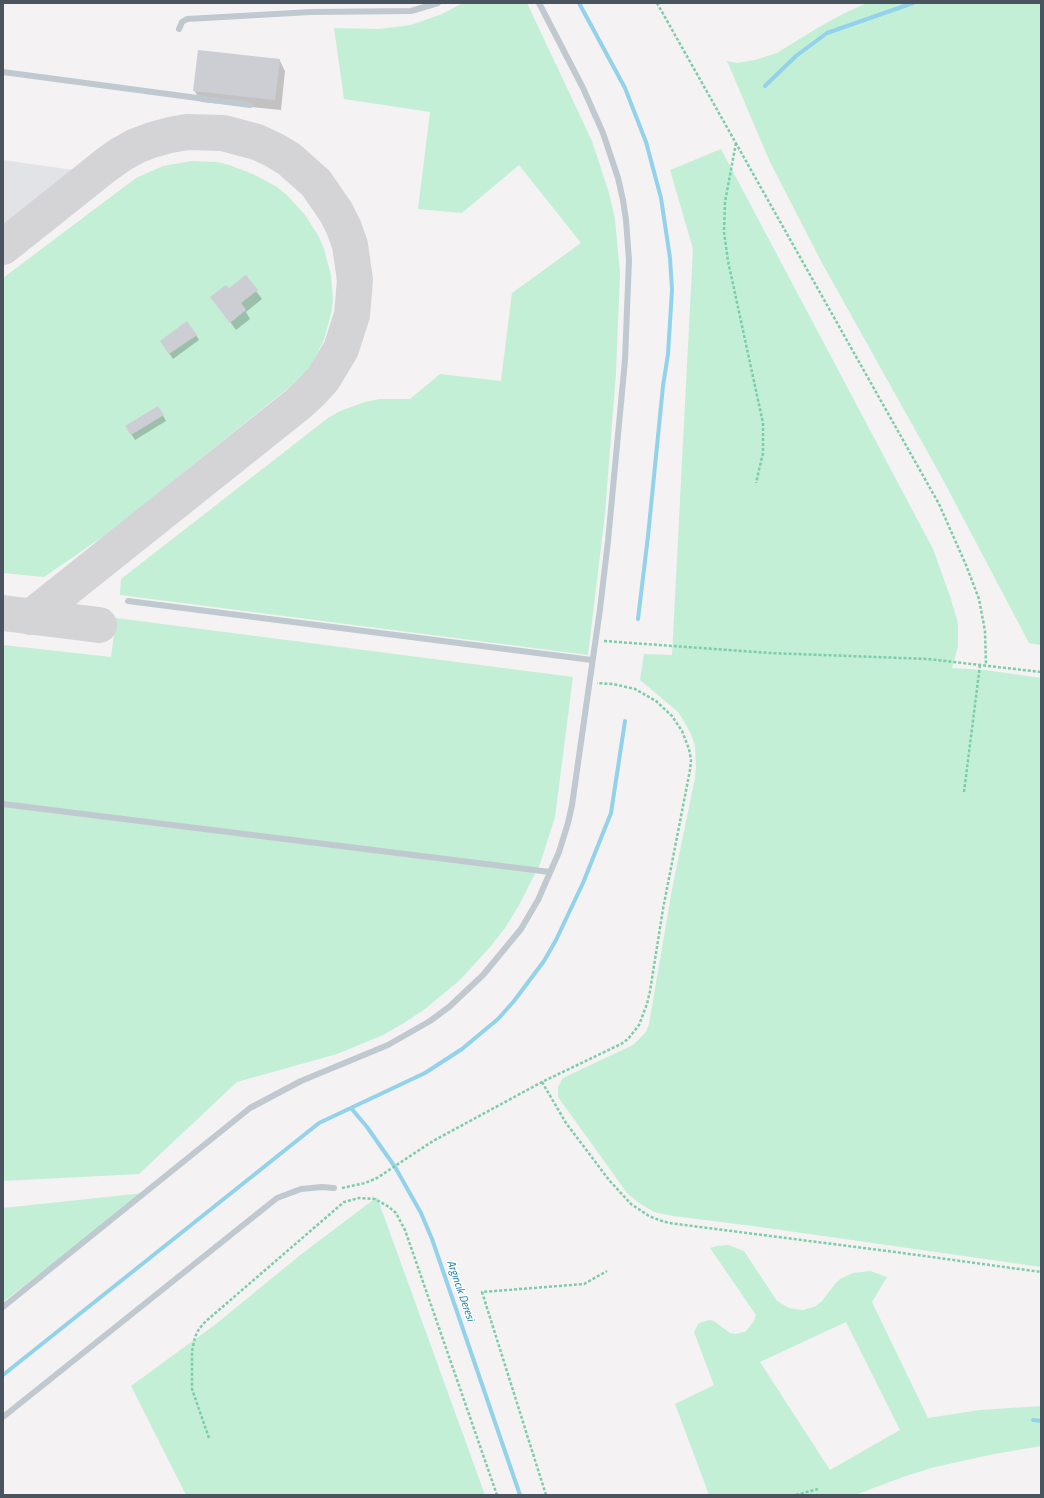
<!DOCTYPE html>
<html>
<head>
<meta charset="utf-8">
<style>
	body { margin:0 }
	#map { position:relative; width:1044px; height:1498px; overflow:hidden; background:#f4f2f2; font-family:"Titillium Web",sans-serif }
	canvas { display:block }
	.frame { position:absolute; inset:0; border:4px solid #4a545f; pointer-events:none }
</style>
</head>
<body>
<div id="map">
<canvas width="1044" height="1498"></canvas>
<div class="frame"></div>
</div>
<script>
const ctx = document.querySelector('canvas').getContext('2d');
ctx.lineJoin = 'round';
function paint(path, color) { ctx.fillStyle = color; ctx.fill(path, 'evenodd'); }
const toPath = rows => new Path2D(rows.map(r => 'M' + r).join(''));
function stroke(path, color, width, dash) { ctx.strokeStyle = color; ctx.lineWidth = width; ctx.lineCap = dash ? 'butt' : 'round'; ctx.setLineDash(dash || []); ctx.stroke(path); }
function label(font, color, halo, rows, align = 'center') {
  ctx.font = font + ' "Titillium Web",sans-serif'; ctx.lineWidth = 3; ctx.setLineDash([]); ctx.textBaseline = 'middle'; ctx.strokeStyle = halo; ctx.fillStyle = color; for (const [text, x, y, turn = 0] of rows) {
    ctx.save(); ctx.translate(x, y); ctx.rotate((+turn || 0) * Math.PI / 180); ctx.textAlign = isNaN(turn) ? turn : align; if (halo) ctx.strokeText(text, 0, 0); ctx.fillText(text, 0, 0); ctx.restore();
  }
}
paint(toPath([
	[3,160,115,176,3,265]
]), '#e1e3e6');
paint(toPath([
	[463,3,527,3,592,141,609,193,615,219,620,274,616,373,605,514,588,655,120,595,121,579,328,418,340,411,365,402,379,399,410,399,440,374,501,381,512,293,581,243,519,165,462,213,418,209,430,112,344,99,334,28,379,29,411,25,442,14],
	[867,3,1041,3,1041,645,1029,643,941,476,822,263,770,162,727,61,737,63,755,60,777,53,819,27,843,14],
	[721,149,933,549,950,596,958,623,958,646,952,668,985,670,1041,678,1041,1267,753,1226,673,1216,654,1212,639,1203,627,1193,558,1097,558,1087,563,1078,633,1045,646,1032,649,1024,672,889,695,778,696,767,695,746,691,734,685,723,678,712,640,680,644,654,672,655,693,249,670,170],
	[192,161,217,162,229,165,253,174,277,187,287,195,305,215,319,237,324,249,331,275,333,301,331,314,324,340,311,365,303,376,111,531,44,577,3,573,3,278,136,178,163,166],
	[116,618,573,677,555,817,540,864,518,907,505,928,491,946,460,980,425,1009,404,1023,383,1035,337,1054,237,1082,139,1174,3,1181,3,645,111,657],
	[144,1193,3,1302,3,1208],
	[377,1197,485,1495,186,1495,131,1386,216,1324,299,1256],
	[728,1245,744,1251,777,1301,789,1308,795,1309,803,1310,816,1306,822,1301,835,1284,840,1279,853,1273,870,1271,887,1277,872,1302,928,1418,980,1410,1041,1406,1041,1446,989,1455,931,1468,903,1477,855,1495,709,1495,675,1404,714,1385,694,1332,698,1324,702,1322,710,1320,714,1321,730,1333,736,1334,746,1331,754,1321,756,1315,710,1248,716,1246],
	[846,1322,900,1430,830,1470,760,1362]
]), '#c3efd7');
paint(toPath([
	[279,59,285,71,281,110,201,102,194,90],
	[245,276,262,299,246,312,250,319,236,330,212,297,229,290],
	[196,335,199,340,173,359,164,346],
	[158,407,166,421,135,440,126,426]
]), '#0003');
stroke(toPath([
	[579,3,625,88,646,142,661,198,670,258,672,290,668,354,663,386,648,536,638,619],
	[765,86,796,56,827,33,913,3],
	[351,1108,367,1127,395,1167,421,1213,432,1239,520,1495],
	[3,1375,319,1123,425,1073,462,1049,498,1019,514,1001,544,961,556,940,583,883,611,813,625,721],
	[1033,1420,1041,1421]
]), '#92d2ea', 4);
stroke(toPath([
	[3,247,106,165,120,155,136,146,152,140,170,135,187,132,223,133,257,142,274,150,289,159,316,183,336,212,344,228,350,245,355,280,352,315,341,349,323,379,311,392,298,404,31,617],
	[3,613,99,625]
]), '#d4d4d7', 36);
paint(toPath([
	[198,50,280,59,275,100,193,91],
	[246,275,258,290,241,303,246,310,230,323,210,297,226,285,229,288],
	[187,321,197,335,169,354,160,341],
	[158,406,164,415,131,435,125,426]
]), '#ccced4');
stroke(toPath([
	[657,3,939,504,966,565,979,599,985,631,986,665],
	[736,143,725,202,724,232,728,261,763,423,763,453,756,483],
	[604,641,770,653,928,659,1041,672],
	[964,792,980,665],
	[542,1082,566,1123,609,1180,631,1204,649,1216,659,1220,669,1223,895,1252,1041,1272],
	[342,1188,365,1183,377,1178,433,1141,542,1082,621,1044,628,1039,639,1025,647,1004,650,991,663,909,690,770,691,760,689,749,682,731,672,716,656,701,635,689,613,684,597,683],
	[209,1438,192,1389,192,1351,195,1337,199,1329,205,1322,344,1202,359,1198,375,1199,389,1207,396,1213,405,1230,497,1495],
	[546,1495,482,1292,584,1284,607,1271],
	[796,1495,818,1489]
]), '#7ccdaa', 2.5, [3, 2]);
stroke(toPath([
	[179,29,182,22,187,19,311,12,411,11,438,3],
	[3,72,250,105],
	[128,601,592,660],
	[3,804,550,872],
	[3,1307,250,1108,301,1081,388,1045,430,1021,449,1007,483,975,521,929,538,900,559,852,568,823,572,805,600,609,608,541,625,360,629,260,626,220,623,200,618,178,603,133,583,88,539,3],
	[3,1417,277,1198,301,1189,322,1187,334,1188]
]), '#c0c8d0', 6);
label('italic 11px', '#117ba4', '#fff', [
	["Argıncık Deresi",460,1291,71]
]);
</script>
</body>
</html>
